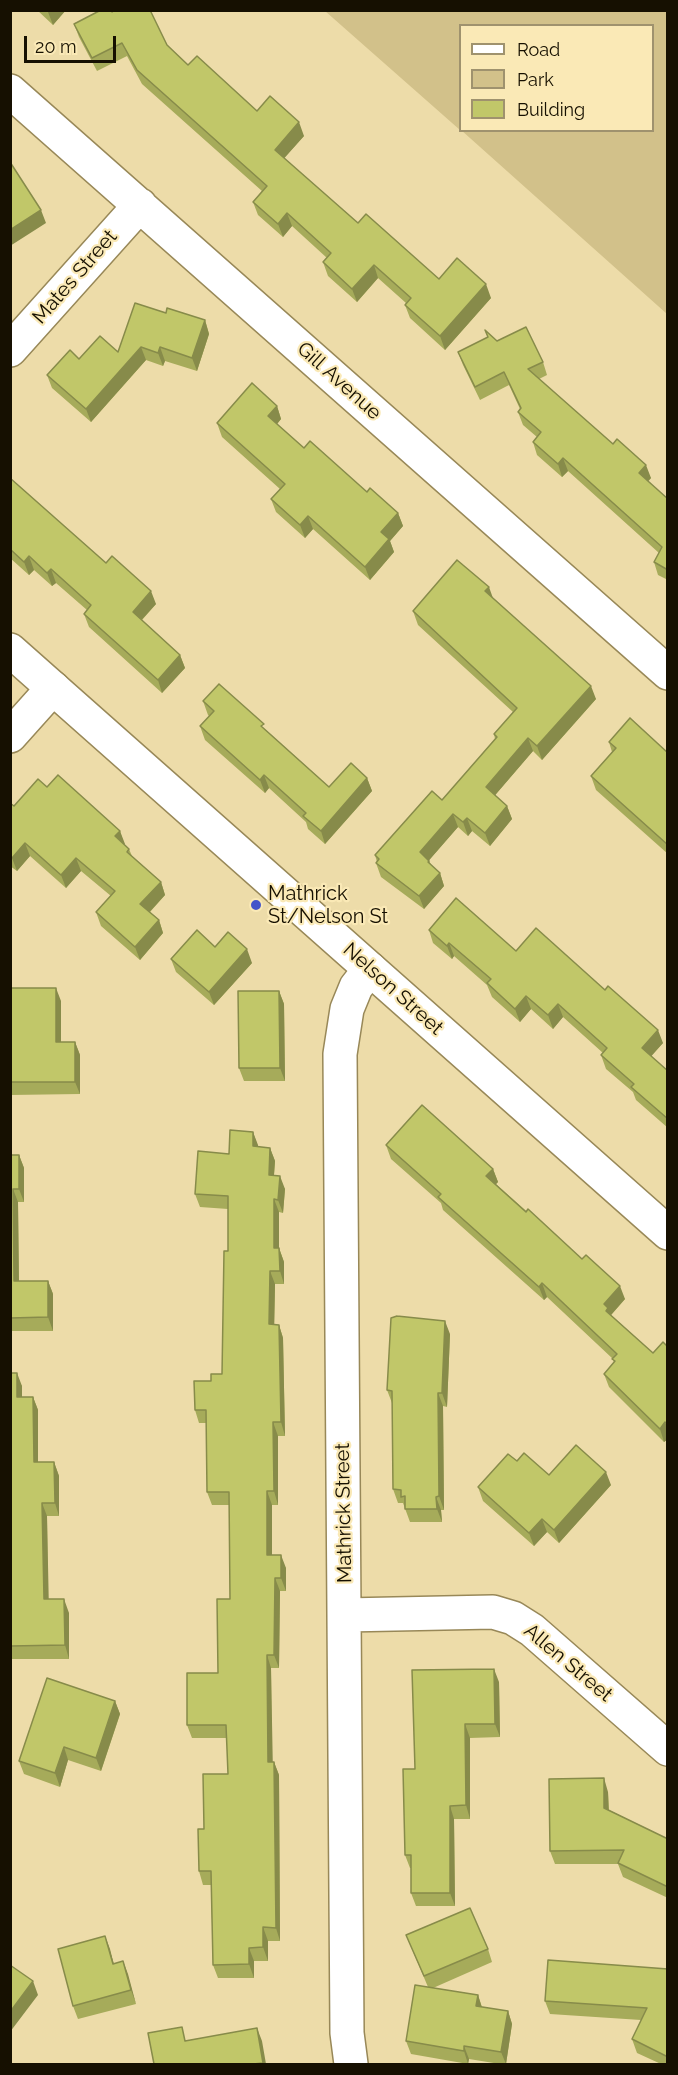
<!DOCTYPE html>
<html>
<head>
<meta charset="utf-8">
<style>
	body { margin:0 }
	#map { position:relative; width:678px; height:2075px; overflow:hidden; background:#eddca9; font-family:Raleway,sans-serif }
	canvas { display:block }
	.frame { position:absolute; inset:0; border:12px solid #161001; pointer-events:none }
	.legend { position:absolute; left:459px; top:24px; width:195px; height:108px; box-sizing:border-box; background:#fae9b6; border:2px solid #9f926e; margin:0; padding:8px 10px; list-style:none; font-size:18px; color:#161001 }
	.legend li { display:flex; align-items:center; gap:12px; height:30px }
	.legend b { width:30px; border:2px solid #9f926e }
	.scale { position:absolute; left:24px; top:36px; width:92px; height:27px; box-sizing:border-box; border:3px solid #161001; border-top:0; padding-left:8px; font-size:18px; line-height:21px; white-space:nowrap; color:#161001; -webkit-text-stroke:4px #fae9b6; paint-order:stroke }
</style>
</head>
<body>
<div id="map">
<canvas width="678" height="2075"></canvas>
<div class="frame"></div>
<ul class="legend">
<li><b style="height:8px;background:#fff"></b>Road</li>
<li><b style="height:16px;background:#d2c18a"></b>Park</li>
<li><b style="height:16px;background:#c1c769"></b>Building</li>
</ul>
<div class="scale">20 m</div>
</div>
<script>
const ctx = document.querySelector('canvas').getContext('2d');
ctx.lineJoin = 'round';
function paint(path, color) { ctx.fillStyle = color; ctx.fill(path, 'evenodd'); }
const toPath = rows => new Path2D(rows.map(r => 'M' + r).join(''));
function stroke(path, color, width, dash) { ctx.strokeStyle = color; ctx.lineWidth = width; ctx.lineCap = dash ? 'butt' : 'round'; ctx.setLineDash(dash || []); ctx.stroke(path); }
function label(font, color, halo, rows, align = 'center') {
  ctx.font = font + ' Raleway,sans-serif'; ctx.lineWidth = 4.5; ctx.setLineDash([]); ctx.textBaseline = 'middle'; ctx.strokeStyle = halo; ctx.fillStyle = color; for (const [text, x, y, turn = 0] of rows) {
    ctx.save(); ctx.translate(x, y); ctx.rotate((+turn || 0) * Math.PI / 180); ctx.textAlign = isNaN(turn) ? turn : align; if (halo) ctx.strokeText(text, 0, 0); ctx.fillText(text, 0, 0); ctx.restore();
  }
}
paint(toPath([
	[325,11,667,11,667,314,461,130,652,130,652,26,460,26,460,130]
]), '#d2c18a');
const minor = toPath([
	[10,91,668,673],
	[10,350,140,205],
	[10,736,53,688],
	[345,1615,493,1612,513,1618,532,1630,668,1749],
	[351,2064,347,2033,340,1054,347,1009,356,987,370,969]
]);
const tertiary = toPath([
	[10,650,668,1233]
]);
stroke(minor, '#988858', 36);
stroke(tertiary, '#988858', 36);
stroke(minor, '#fff', 33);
stroke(tertiary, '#fff', 33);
paint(toPath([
	[37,10,66,10,53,25],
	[112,12,167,45,188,65,257,111,304,136,284,158,358,223,439,279,491,298,445,350,410,318,405,305,406,303,378,278,357,302,328,276,323,262,327,258,292,226,283,237,258,215,253,202,262,191,142,84,127,56,97,71,79,37,74,24],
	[166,313,205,320,209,334,197,371,165,361,163,366,146,360,91,422,52,388,47,375,79,359,118,352],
	[485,330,497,341,543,362,547,375,539,379,651,478,648,482,668,499,668,580,658,575,654,562,659,553,568,471,562,477,537,455,533,442,537,437,523,425,518,412,520,409,509,385,480,400,463,365,458,352,488,338],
	[277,406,281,419,277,424,304,448,398,513,403,526,390,541,394,552,370,580,313,529,305,538,276,512,271,499,280,489,222,437,217,423],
	[10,478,106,563,156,604,142,620,180,655,185,668,162,693,89,627,84,614,87,610,56,583,52,586,34,570,29,575,10,558],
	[493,598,596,699,542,760,533,751,495,795,507,806,512,819,490,846,472,831,468,836,458,827,429,860,431,865,440,873,444,886,424,909,381,877,376,863,377,862,375,855,442,800,495,739,494,734,513,712,418,625,413,611],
	[203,701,266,730,329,787,367,778,372,791,325,844,308,829,306,822,269,788,265,793,205,740,200,726,209,716,208,715],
	[609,742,668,753,668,854,596,790,591,776,612,752],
	[47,787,120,831,124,845,129,849,132,856,161,882,165,895,150,912,159,920,163,933,140,960,101,926,96,912,111,896,81,871,66,888,30,856,17,871,10,866,10,803,14,806],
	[429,930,516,951,663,1043,651,1056,668,1071,668,1128,636,1100,633,1092,606,1069,601,1055,603,1053,563,1017,553,1029,531,1009,520,1022,492,997,487,985,454,956,452,959,433,943],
	[215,947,252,963,214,1005,176,972,171,959],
	[10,988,61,1001,61,1042,75,1042,80,1055,80,1094,10,1095],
	[279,991,284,1004,285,1081,244,1081,239,1068],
	[253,1132,258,1147,270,1148,275,1161,274,1175,285,1189,283,1213,279,1212,279,1248,284,1262,284,1284,275,1284,274,1325,279,1325,283,1338,285,1436,278,1436,278,1505,272,1505,272,1555,286,1568,286,1591,280,1591,279,1668,271,1668,272,1762,274,1762,279,1775,280,1941,268,1941,268,1961,254,1961,254,1978,218,1978,213,1965,211,1885,203,1885,199,1871,204,1829,228,1774,227,1738,192,1738,187,1725,218,1673,230,1599,229,1505,212,1505,207,1492,207,1423,199,1423,195,1410,211,1381,222,1374,228,1251,228,1209,200,1207,195,1194,229,1154],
	[386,1145,493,1169,498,1182,496,1184,625,1299,611,1315,653,1353,668,1347,668,1439,664,1442,609,1387,604,1374,614,1363,613,1359,547,1297,544,1300,443,1210,441,1203,391,1159],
	[10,1155,19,1155,24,1168,24,1202,18,1202,19,1281,48,1281,53,1294,53,1331,10,1331],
	[450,1334,447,1407,443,1406,444,1510,441,1510,442,1522,410,1522,403,1503,398,1503,393,1489,392,1403,387,1390],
	[10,1373,22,1386,22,1397,33,1397,38,1410,38,1462,54,1462,59,1476,59,1516,47,1516,48,1599,69,1613,69,1659,10,1659],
	[517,1461,549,1475,611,1485,559,1543,547,1532,534,1546,483,1501,478,1487],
	[499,1682,500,1737,470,1738,470,1819,454,1819,455,1906,416,1906,411,1893,411,1868,410,1868,405,1855,415,1769],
	[115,1701,120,1714,101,1771,68,1760,60,1787,24,1774,19,1761],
	[608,1792,609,1810,668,1839,668,1898,623,1877,618,1864,555,1864,550,1851],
	[406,1935,488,1949,492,1962,433,1988,478,1995,482,2007,508,2011,512,2024,506,2064,500,2064,469,2059,468,2064,411,2054,406,2041,428,1987],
	[105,1936,114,1964,123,1961,136,2004,78,2019,73,2006],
	[668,1969,668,2064,661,2064,637,2053,632,2039,641,2020,550,2014,545,2001]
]), '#a6ab5a');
paint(toPath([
	[49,10,66,10,53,25,48,12],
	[299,122,304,136,280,163,275,150],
	[41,210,46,223,10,246,10,230],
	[287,213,292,226,283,237,278,224],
	[374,265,378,278,357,302,352,289],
	[486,284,491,298,445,350,440,336],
	[205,320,209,334,197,371,192,358],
	[141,347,146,360,91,422,86,409],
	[160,347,165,361,163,366,158,353],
	[277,406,281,419,273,429,268,416],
	[563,458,568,471,562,477,558,464],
	[646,465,651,478,643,486,639,473],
	[398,513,403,526,390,541,394,552,370,580,365,567,381,532],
	[308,516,313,529,305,538,300,525],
	[29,556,34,570,29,575,24,562],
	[51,569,56,583,52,586,47,573],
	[489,587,494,601,485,591],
	[151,591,156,604,137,625,133,612],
	[180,655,185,668,162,693,158,680],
	[591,686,596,699,542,760,537,746],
	[528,738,533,751,491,800,486,787],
	[264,775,269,788,265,793,260,780],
	[367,778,372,791,325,844,321,831],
	[507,806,512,819,490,846,485,833],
	[453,814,458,827,425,865,420,852],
	[467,818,472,831,468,836,463,822],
	[120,831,125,844,120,850,115,836],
	[25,843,30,856,17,871,12,858],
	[76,858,81,871,66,888,61,875],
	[440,873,444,886,424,909,419,896],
	[161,882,165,895,145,917,140,904],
	[159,920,163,933,140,960,135,947],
	[449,943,454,956,452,959,447,946],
	[247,949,252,963,214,1005,209,992],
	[56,988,61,1001,61,1055,56,1042],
	[279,991,284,1004,285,1081,280,1068],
	[526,996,531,1009,520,1022,515,1009],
	[558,1004,563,1017,553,1029,548,1015],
	[658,1030,663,1043,647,1061,642,1048],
	[75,1042,80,1055,80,1094,75,1082],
	[253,1132,258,1145,258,1160,253,1146],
	[270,1148,275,1161,273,1188,269,1175],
	[19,1155,24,1168,24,1202,19,1189],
	[493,1169,498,1182,491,1189,486,1176],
	[280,1176,285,1189,283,1213,278,1200],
	[13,1189,18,1202,19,1294,14,1281],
	[274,1199,279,1212,279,1261,274,1248],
	[279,1248,284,1262,284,1284,280,1271],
	[270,1271,275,1284,274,1338,269,1324],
	[48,1281,53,1294,53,1331,48,1317],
	[542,1283,547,1297,544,1300,539,1287],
	[620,1286,625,1299,611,1315,611,1324,604,1304],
	[445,1321,450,1334,447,1407,442,1393],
	[279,1325,283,1338,285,1436,281,1422],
	[17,1373,22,1386,22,1410,17,1397],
	[438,1393,443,1406,444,1510,439,1496],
	[33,1397,38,1410,38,1476,34,1462],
	[273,1422,278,1436,278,1505,274,1491],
	[665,1422,668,1428,668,1439,664,1442,660,1429],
	[54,1462,59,1476,59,1516,55,1503],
	[606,1472,611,1485,559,1543,554,1530],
	[267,1491,272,1505,272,1568,267,1555],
	[436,1497,441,1510,442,1522,437,1509],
	[42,1503,47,1516,49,1613,44,1599],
	[542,1519,547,1532,534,1546,529,1533],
	[281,1555,286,1568,286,1591,281,1578],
	[275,1578,280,1591,279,1668,274,1655],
	[64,1599,69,1613,69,1659,65,1645],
	[267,1655,271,1668,273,1775,268,1762],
	[494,1669,499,1682,500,1737,495,1724],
	[115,1701,120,1714,101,1771,96,1758],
	[465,1724,470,1738,470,1819,466,1805],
	[64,1747,68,1760,60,1787,55,1773],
	[274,1762,279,1775,280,1941,276,1928],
	[604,1778,608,1792,609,1821,604,1808],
	[450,1806,454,1819,455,1906,450,1893],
	[263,1927,268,1941,268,1961,263,1947],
	[105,1936,110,1949,117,1977,113,1964],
	[249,1948,254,1961,254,1978,249,1964],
	[123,1961,128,1974,136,2004,131,1990],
	[33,1981,38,1995,10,2032,10,2012],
	[478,1995,482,2008,476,2006],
	[508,2011,512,2024,506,2064,501,2052],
	[257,2028,262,2041,266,2064,264,2064,263,2063],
	[464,2046,469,2059,468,2064,464,2051]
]), '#878b4a');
const building = toPath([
	[101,10,112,10,112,12,114,10,150,10,167,45,188,65,197,56,257,111,270,96,299,122,275,150,358,223,366,214,439,279,457,258,486,284,440,336,405,305,411,298,374,265,352,289,323,262,331,253,287,213,278,224,253,202,267,186,137,70,122,43,92,58,74,24,101,10],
	[10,162,41,210,10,230,10,162],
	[135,303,166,313,167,308,205,320,192,358,160,347,158,353,141,347,86,409,47,375,70,350,79,359,100,336,118,352,135,303],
	[526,327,543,362,528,369,613,444,617,439,646,465,639,473,668,499,668,570,654,562,662,547,563,458,558,464,533,442,541,432,518,412,521,408,504,372,475,387,458,352,488,337,485,330,497,341,526,327],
	[252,383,277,406,268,416,304,448,310,441,367,492,370,488,398,513,381,532,389,539,365,567,308,516,300,525,271,499,285,484,217,423,252,383],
	[10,478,106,563,112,556,151,591,133,612,180,655,158,680,84,614,91,605,51,569,47,573,29,556,24,562,10,549,10,478],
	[457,560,489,587,485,591,591,686,537,746,528,738,486,787,507,806,485,833,467,818,463,822,453,814,420,852,429,861,428,862,440,873,419,896,376,863,379,859,375,855,432,791,442,800,497,737,494,734,517,708,413,611,457,560],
	[219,684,264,724,261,726,329,787,351,763,367,778,321,831,303,816,306,813,264,775,260,780,200,726,214,711,203,701,219,684],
	[630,718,668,753,668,845,591,776,616,748,609,742,630,718],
	[58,775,120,831,115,836,129,849,127,852,161,882,140,904,159,920,135,947,96,912,115,891,76,858,61,875,25,843,12,858,10,857,10,803,14,806,38,779,47,787,58,775],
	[456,898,516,951,536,928,605,990,608,986,658,1030,642,1048,668,1071,668,1119,631,1087,634,1084,601,1055,607,1048,558,1004,548,1015,526,996,515,1009,487,983,491,979,449,943,447,946,429,930,456,898],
	[197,930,215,947,228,932,247,949,209,992,171,959,197,930],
	[10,988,56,988,56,1042,75,1042,75,1082,10,1082,10,988],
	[238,991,279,991,280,1068,239,1068,238,991],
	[422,1105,493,1169,486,1176,526,1212,528,1209,582,1259,586,1255,620,1286,604,1304,608,1308,606,1311,653,1353,663,1342,668,1347,668,1424,665,1422,660,1429,604,1374,615,1361,612,1359,617,1354,542,1283,539,1287,438,1197,441,1194,386,1145,422,1105],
	[230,1130,253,1132,253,1146,270,1148,269,1175,280,1176,278,1200,274,1199,274,1248,279,1248,280,1271,270,1271,269,1324,279,1325,281,1422,273,1422,274,1491,267,1491,267,1555,281,1555,281,1578,275,1578,274,1655,267,1655,268,1762,274,1762,276,1928,263,1927,263,1947,249,1948,249,1964,213,1965,211,1871,199,1871,198,1829,204,1829,203,1774,228,1774,226,1725,187,1725,187,1673,218,1673,217,1599,230,1599,229,1492,207,1492,206,1410,195,1410,194,1381,211,1381,211,1374,222,1374,224,1251,228,1251,228,1196,195,1194,198,1151,229,1154,230,1130],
	[10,1155,19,1155,19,1189,13,1189,14,1281,48,1281,48,1317,10,1318,10,1155],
	[397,1316,445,1321,442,1393,438,1393,439,1496,436,1497,437,1509,405,1509,405,1496,401,1497,401,1490,393,1489,392,1391,387,1390,391,1318,397,1316],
	[10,1373,17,1373,17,1397,33,1397,34,1462,54,1462,55,1503,42,1503,44,1599,64,1599,65,1645,10,1646,10,1373],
	[576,1445,606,1472,554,1530,542,1519,529,1533,478,1487,508,1454,517,1461,524,1453,549,1475,576,1445],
	[494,1669,495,1724,465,1724,466,1805,450,1806,450,1893,411,1893,411,1855,405,1855,403,1769,415,1769,412,1670,494,1669],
	[47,1678,115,1701,96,1758,64,1747,55,1773,19,1761,47,1678],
	[604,1778,604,1808,668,1839,668,1887,618,1863,624,1850,550,1851,549,1779,604,1778],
	[470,1908,488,1949,424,1976,406,1935,470,1908],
	[105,1936,113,1964,123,1961,131,1990,73,2006,58,1949,105,1936],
	[548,1960,668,1969,668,2057,632,2039,647,2008,545,2001,548,1960],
	[10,1965,33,1981,10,2012,10,1965],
	[415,1985,478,1995,476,2006,508,2011,501,2052,464,2046,464,2051,406,2041,415,1985],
	[182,2027,185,2041,257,2028,263,2063,253,2064,154,2064,148,2033,182,2027]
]);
paint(building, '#c1c769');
stroke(building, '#878b4a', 1.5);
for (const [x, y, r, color] of [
	[256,905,6,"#4455c9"]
]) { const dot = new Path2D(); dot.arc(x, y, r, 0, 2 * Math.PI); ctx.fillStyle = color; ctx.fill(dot); stroke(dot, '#fae9b6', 2); }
label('20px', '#161001', '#fae9b6', [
	["Mates Street",75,277,-49],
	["Gill Avenue",339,381,42],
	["Nelson Street",393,989,42],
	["Mathrick Street",344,1513,-91],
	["Allen Street",568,1663,40]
]);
label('20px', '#161001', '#fae9b6', [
	["Mathrick",268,894],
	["St/Nelson St",268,917]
], 'left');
</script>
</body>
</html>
